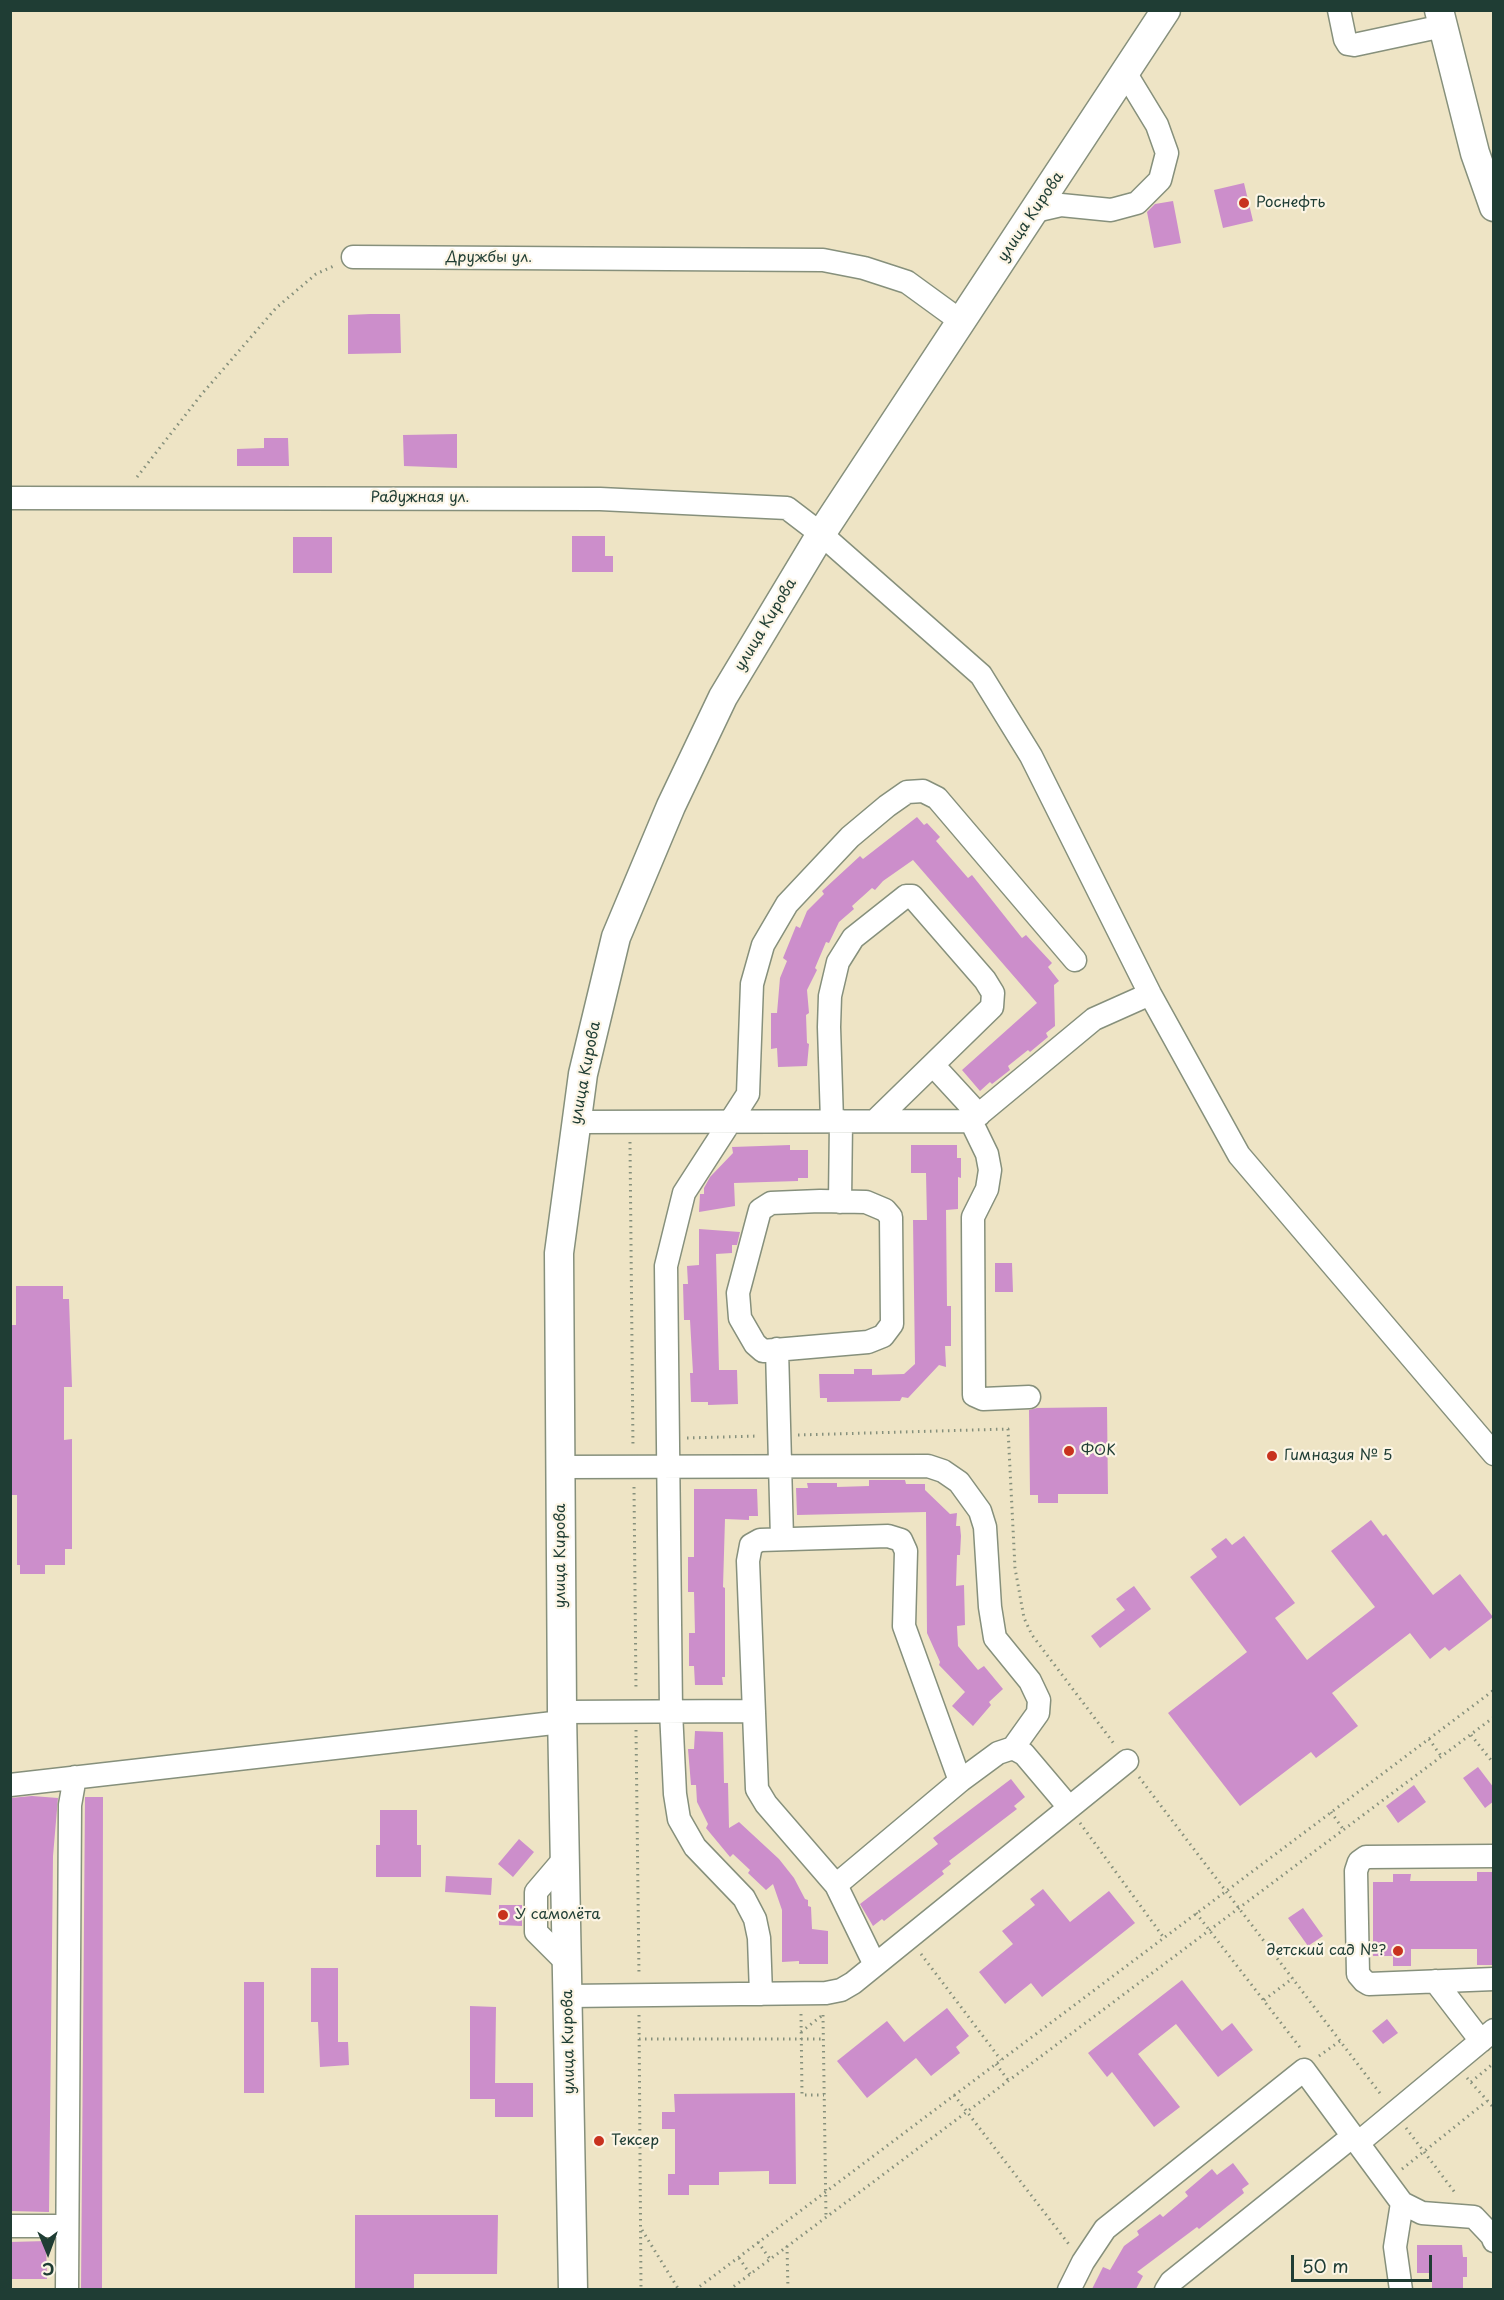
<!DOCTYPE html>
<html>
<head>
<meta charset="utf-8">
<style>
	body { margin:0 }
	#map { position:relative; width:1504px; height:2300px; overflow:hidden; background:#eee4c5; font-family:"Playpen Sans",sans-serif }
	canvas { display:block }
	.frame { position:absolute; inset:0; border:12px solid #1f3d34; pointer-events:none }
	.north { position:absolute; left:18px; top:2222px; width:60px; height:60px; -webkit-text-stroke:4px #fcf5e5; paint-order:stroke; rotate:179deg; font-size:16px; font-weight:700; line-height:24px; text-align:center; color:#1f3d34 }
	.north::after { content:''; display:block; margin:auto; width:21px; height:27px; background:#1f3d34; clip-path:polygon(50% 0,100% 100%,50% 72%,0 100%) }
	.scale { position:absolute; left:1291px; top:2255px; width:141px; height:27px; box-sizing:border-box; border:3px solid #1f3d34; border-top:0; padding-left:8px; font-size:18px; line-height:21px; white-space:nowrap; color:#1f3d34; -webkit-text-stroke:4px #fcf5e5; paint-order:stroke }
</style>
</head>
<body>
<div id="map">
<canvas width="1504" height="2300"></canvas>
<div class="frame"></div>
<div class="north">С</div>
<div class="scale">50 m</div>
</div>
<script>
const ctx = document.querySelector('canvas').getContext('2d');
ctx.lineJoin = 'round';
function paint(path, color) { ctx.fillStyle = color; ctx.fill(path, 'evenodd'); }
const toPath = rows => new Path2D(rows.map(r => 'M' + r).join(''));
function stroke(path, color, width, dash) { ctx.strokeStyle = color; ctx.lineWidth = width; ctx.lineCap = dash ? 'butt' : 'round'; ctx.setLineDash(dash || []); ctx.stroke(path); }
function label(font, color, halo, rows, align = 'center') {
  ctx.font = font + ' "Playpen Sans",sans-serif'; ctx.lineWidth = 4.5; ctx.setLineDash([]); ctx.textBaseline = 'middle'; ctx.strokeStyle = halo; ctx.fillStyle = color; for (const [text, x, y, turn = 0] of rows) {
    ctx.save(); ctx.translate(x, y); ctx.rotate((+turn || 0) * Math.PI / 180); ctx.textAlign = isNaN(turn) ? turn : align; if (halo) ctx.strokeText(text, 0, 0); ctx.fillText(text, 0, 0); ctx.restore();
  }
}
paint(toPath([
	[1244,183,1253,221,1223,228,1214,190],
	[1173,201,1181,243,1154,248,1147,212,1155,204],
	[370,314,400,314,401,353,348,354,348,315],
	[457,434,457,468,404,466,403,435],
	[264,438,288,438,289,466,237,466,237,449,264,448],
	[572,536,605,536,605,556,613,556,613,572,572,572],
	[293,537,332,537,332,573,293,573],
	[917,817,924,825,927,823,940,837,936,841,968,878,972,875,1022,938,1026,935,1052,963,1048,967,1059,981,1054,985,1055,1026,1046,1033,1048,1037,1030,1052,1028,1050,1008,1066,1010,1070,992,1084,990,1082,980,1091,962,1070,1037,1003,913,860,883,881,875,890,872,888,852,906,854,909,839,922,829,943,826,942,815,968,817,970,807,990,809,1013,806,1015,807,1043,809,1044,807,1066,778,1067,777,1048,771,1049,771,1013,777,1013,780,978,787,961,783,958,796,926,800,928,807,911,824,894,822,891,860,856,863,859],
	[790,1145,790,1150,808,1150,808,1178,798,1178,798,1181,734,1183,735,1206,699,1212,700,1194,704,1194,704,1188,710,1177,733,1153,732,1147],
	[911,1145,957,1145,957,1158,961,1158,961,1178,958,1177,958,1209,946,1210,947,1306,951,1306,951,1346,945,1346,946,1367,939,1365,908,1398,902,1397,900,1401,827,1402,827,1398,820,1398,819,1374,854,1374,854,1369,872,1369,872,1375,904,1374,915,1364,913,1220,927,1220,926,1173,911,1173],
	[699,1229,740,1232,737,1245,732,1245,732,1253,716,1254,719,1370,737,1370,738,1404,708,1405,708,1402,691,1402,690,1373,693,1373,690,1320,684,1320,683,1284,688,1284,687,1266,699,1265],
	[995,1263,1012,1263,1013,1292,995,1292],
	[16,1286,63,1286,63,1299,69,1299,72,1387,64,1387,64,1440,72,1439,72,1549,65,1549,65,1565,45,1565,45,1574,20,1574,20,1565,17,1565,17,1495,10,1495,10,1325,16,1325],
	[1107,1407,1108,1494,1058,1494,1058,1503,1038,1503,1038,1495,1030,1495,1029,1410,1037,1408],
	[869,1480,905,1480,906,1484,925,1484,925,1490,950,1514,957,1513,956,1526,960,1526,961,1536,960,1555,957,1555,956,1586,964,1585,965,1625,957,1626,958,1646,978,1670,984,1666,1003,1689,989,1702,991,1705,973,1726,952,1706,965,1692,939,1665,940,1662,927,1633,926,1512,797,1515,796,1488,808,1488,807,1483,837,1483,837,1487,869,1486],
	[694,1489,757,1489,758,1516,749,1516,749,1520,725,1519,723,1587,725,1588,725,1677,722,1677,723,1685,695,1685,694,1666,689,1666,689,1633,695,1633,694,1592,688,1592,688,1557,694,1557],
	[1371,1520,1383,1536,1386,1534,1433,1595,1460,1574,1493,1617,1449,1651,1445,1647,1430,1659,1410,1633,1332,1693,1358,1726,1316,1758,1311,1752,1240,1806,1168,1713,1247,1652,1190,1577,1217,1557,1211,1549,1226,1538,1232,1545,1244,1536,1295,1603,1275,1618,1307,1660,1375,1607,1331,1551],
	[1134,1586,1151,1609,1100,1648,1091,1636,1125,1610,1116,1599],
	[695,1731,723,1732,724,1783,728,1783,729,1828,739,1822,779,1859,794,1878,805,1899,808,1900,808,1906,811,1907,812,1929,828,1931,828,1964,799,1964,799,1961,782,1962,782,1910,773,1884,766,1890,748,1873,750,1870,733,1854,730,1857,706,1828,708,1824,697,1802,696,1785,691,1785,688,1749,694,1749],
	[1478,1767,1494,1788,1494,1801,1485,1808,1463,1778],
	[1011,1779,1025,1797,1014,1806,1017,1809,949,1861,951,1864,942,1871,944,1874,884,1921,882,1919,873,1926,860,1904,938,1844,933,1838],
	[1414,1785,1426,1802,1398,1823,1386,1806],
	[32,1796,58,1798,53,1856,49,2212,10,2211,10,1798],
	[85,1797,103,1797,102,2289,81,2289],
	[380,1810,417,1810,417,1845,421,1845,421,1877,376,1877,376,1845,380,1845],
	[519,1839,534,1852,513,1877,498,1864],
	[1477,1872,1494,1872,1494,1965,1477,1965,1477,1949,1411,1949,1411,1966,1393,1966,1393,1956,1373,1956,1373,1882,1393,1882,1393,1874,1411,1874,1410,1881,1477,1881],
	[446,1876,492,1878,491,1895,445,1892],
	[1043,1889,1070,1922,1109,1891,1135,1923,1042,1997,1031,1983,1005,2004,979,1972,1013,1944,1002,1931,1035,1905,1030,1899],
	[499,1905,522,1905,522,1926,499,1925],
	[1303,1908,1323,1936,1308,1946,1288,1918],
	[311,1968,338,1968,338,2042,348,2042,349,2065,320,2067,318,2022,311,2022],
	[1182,1980,1222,2031,1232,2023,1253,2050,1218,2077,1176,2024,1138,2054,1180,2107,1154,2127,1112,2072,1107,2077,1088,2053],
	[244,1982,264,1982,264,2093,244,2093],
	[470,2006,496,2007,495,2083,533,2083,533,2117,495,2117,495,2099,470,2099],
	[947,2008,969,2036,956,2047,960,2053,931,2076,916,2058,867,2098,837,2061,887,2021,904,2042],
	[1387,2019,1398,2033,1383,2044,1372,2031],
	[795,2093,796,2184,769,2184,769,2171,719,2172,719,2185,689,2185,689,2195,668,2195,668,2174,675,2174,675,2129,662,2129,662,2112,675,2112,674,2094],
	[1233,2163,1249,2184,1242,2189,1244,2193,1199,2229,1197,2227,1137,2272,1143,2276,1136,2289,1092,2289,1103,2267,1110,2270,1124,2246,1139,2235,1137,2231,1160,2214,1163,2217,1188,2196,1185,2192,1212,2169,1217,2175],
	[355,2215,498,2215,497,2274,414,2274,414,2289,355,2289],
	[46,2241,47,2279,10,2279,10,2242],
	[1417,2245,1462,2245,1463,2257,1467,2257,1467,2277,1463,2277,1463,2289,1432,2289,1432,2273,1417,2273]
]), '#cc8ecb');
const minor = toPath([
	[1339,10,1345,39,1348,44,1354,45,1443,26],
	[1035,211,1061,205,1111,210,1137,203,1160,180,1167,153,1157,125,1126,74],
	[353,257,823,260,864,268,907,282,962,322],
	[10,498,600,499,787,508,821,534,981,675,1031,756,1150,994,1239,1155,1494,1454],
	[933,1065,979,1115],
	[832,1121,829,1027,830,996,838,962,853,938,906,896,912,896,985,980,993,993,992,1007,875,1121],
	[971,1121,987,1154,990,1170,987,1189,973,1217,974,1395,983,1399,1029,1397],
	[577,1122,971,1121,1094,1019,1150,994],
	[820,1201,866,1202,885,1210,891,1217,892,1324,883,1336,868,1342,763,1351,755,1344,740,1318,738,1293,760,1210,771,1203,820,1201],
	[840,1202,841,1121],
	[777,1349,782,1539],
	[561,1467,928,1466,943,1471,959,1482,980,1511,985,1527,990,1607,995,1638,1030,1681,1039,1700,1038,1713,1013,1748],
	[562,1712,754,1711],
	[10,1785,562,1722],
	[1494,1856,1366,1857,1359,1862,1356,1871,1358,1974,1364,1981,1369,1984,1494,1979],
	[565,1858,536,1892,536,1932,567,1963],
	[836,1885,960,1781,998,1753,1013,1748,1024,1754,1068,1806],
	[875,1965,836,1885,766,1804,757,1789,748,1561,751,1545,760,1540,888,1536,901,1540,906,1551,904,1626,960,1781],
	[1435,1981,1481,2041],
	[761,1994,759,1938,755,1919,744,1898,695,1847,679,1819,675,1794,671,1711,666,1266,684,1193,748,1094,752,984,763,945,787,904,850,837,887,806,907,792,923,791,937,798,1075,960],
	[568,1996,826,1993,841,1990,853,1983,1127,1761],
	[1358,2143,1494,2030],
	[10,2226,67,2226],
	[67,2290,70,1805,75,1777],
	[1069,2290,1083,2262,1105,2229,1304,2070,1402,2203,1422,2213,1474,2217,1492,2236,1494,2241],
	[1166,2290,1171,2282,1353,2136],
	[1401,2290,1395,2247,1402,2203]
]);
const major = toPath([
	[1439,10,1475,153,1494,207],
	[573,2290,562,1712,559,1253,583,1074,616,937,671,806,723,697,821,534,1166,10]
]);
stroke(minor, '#86907c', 25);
stroke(major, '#86907c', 31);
stroke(toPath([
	[137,477,201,395,276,308,316,274,336,265],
	[630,1142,633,1448],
	[798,1435,1008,1429,1015,1568,1024,1618,1032,1635,1115,1745],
	[687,1438,758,1436],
	[634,1487,636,1691],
	[636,1730,639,1976],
	[1471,1735,1494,1764],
	[1429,1739,1441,1756],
	[1139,1777,1382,2096],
	[1331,1812,1343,1829],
	[1080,1823,1164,1938],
	[1196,1913,1302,2050],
	[921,1954,1001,2060],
	[1264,2000,1293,1978],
	[801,2014,802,2095,824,2095],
	[639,2015,641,2290],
	[823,2015,826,2217],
	[801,2032,824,2014],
	[639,2039,823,2039],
	[1319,2056,1340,2041],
	[996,2064,1008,2080],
	[1467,2078,1494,2108],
	[1471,2082,1494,2063],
	[954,2095,1071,2247],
	[1406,2128,1456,2194],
	[1402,2169,1487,2101],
	[642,2230,679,2290],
	[758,2242,770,2259],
	[787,2246,788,2290],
	[739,2258,750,2274],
	[695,2290,1494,1690],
	[729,2290,1494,1717]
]), '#86907c', 3, [1.5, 4.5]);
stroke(minor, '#fff', 22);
stroke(major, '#fff', 28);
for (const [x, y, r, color] of [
	[1244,203,6,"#c8321e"],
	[1069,1451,6,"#c8321e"],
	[1272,1456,6,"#c8321e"],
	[503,1915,6,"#c8321e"],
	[1398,1951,6,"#c8321e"],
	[599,2141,6,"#c8321e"]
]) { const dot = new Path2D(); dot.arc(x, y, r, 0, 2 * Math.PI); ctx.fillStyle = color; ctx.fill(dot); stroke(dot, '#fcf5e5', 2); }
label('15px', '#1f3d34', '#fcf5e5', [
	["Роснефть",1256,203],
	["ФОК",1081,1451],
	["Гимназия № 5",1284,1456],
	["У самолёта",515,1915],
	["детский сад №?",1386,1951,"right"],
	["Тексер",611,2141]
], 'left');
label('15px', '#1f3d34', '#fcf5e5', [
	["улица Кирова",1031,217,-56],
	["Дружбы ул.",489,258],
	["Радужная ул.",420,498],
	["улица Кирова",766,625,-59],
	["улица Кирова",586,1073,-79],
	["улица Кирова",561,1556,-90],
	["улица Кирова",569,2042,-91]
]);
</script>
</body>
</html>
